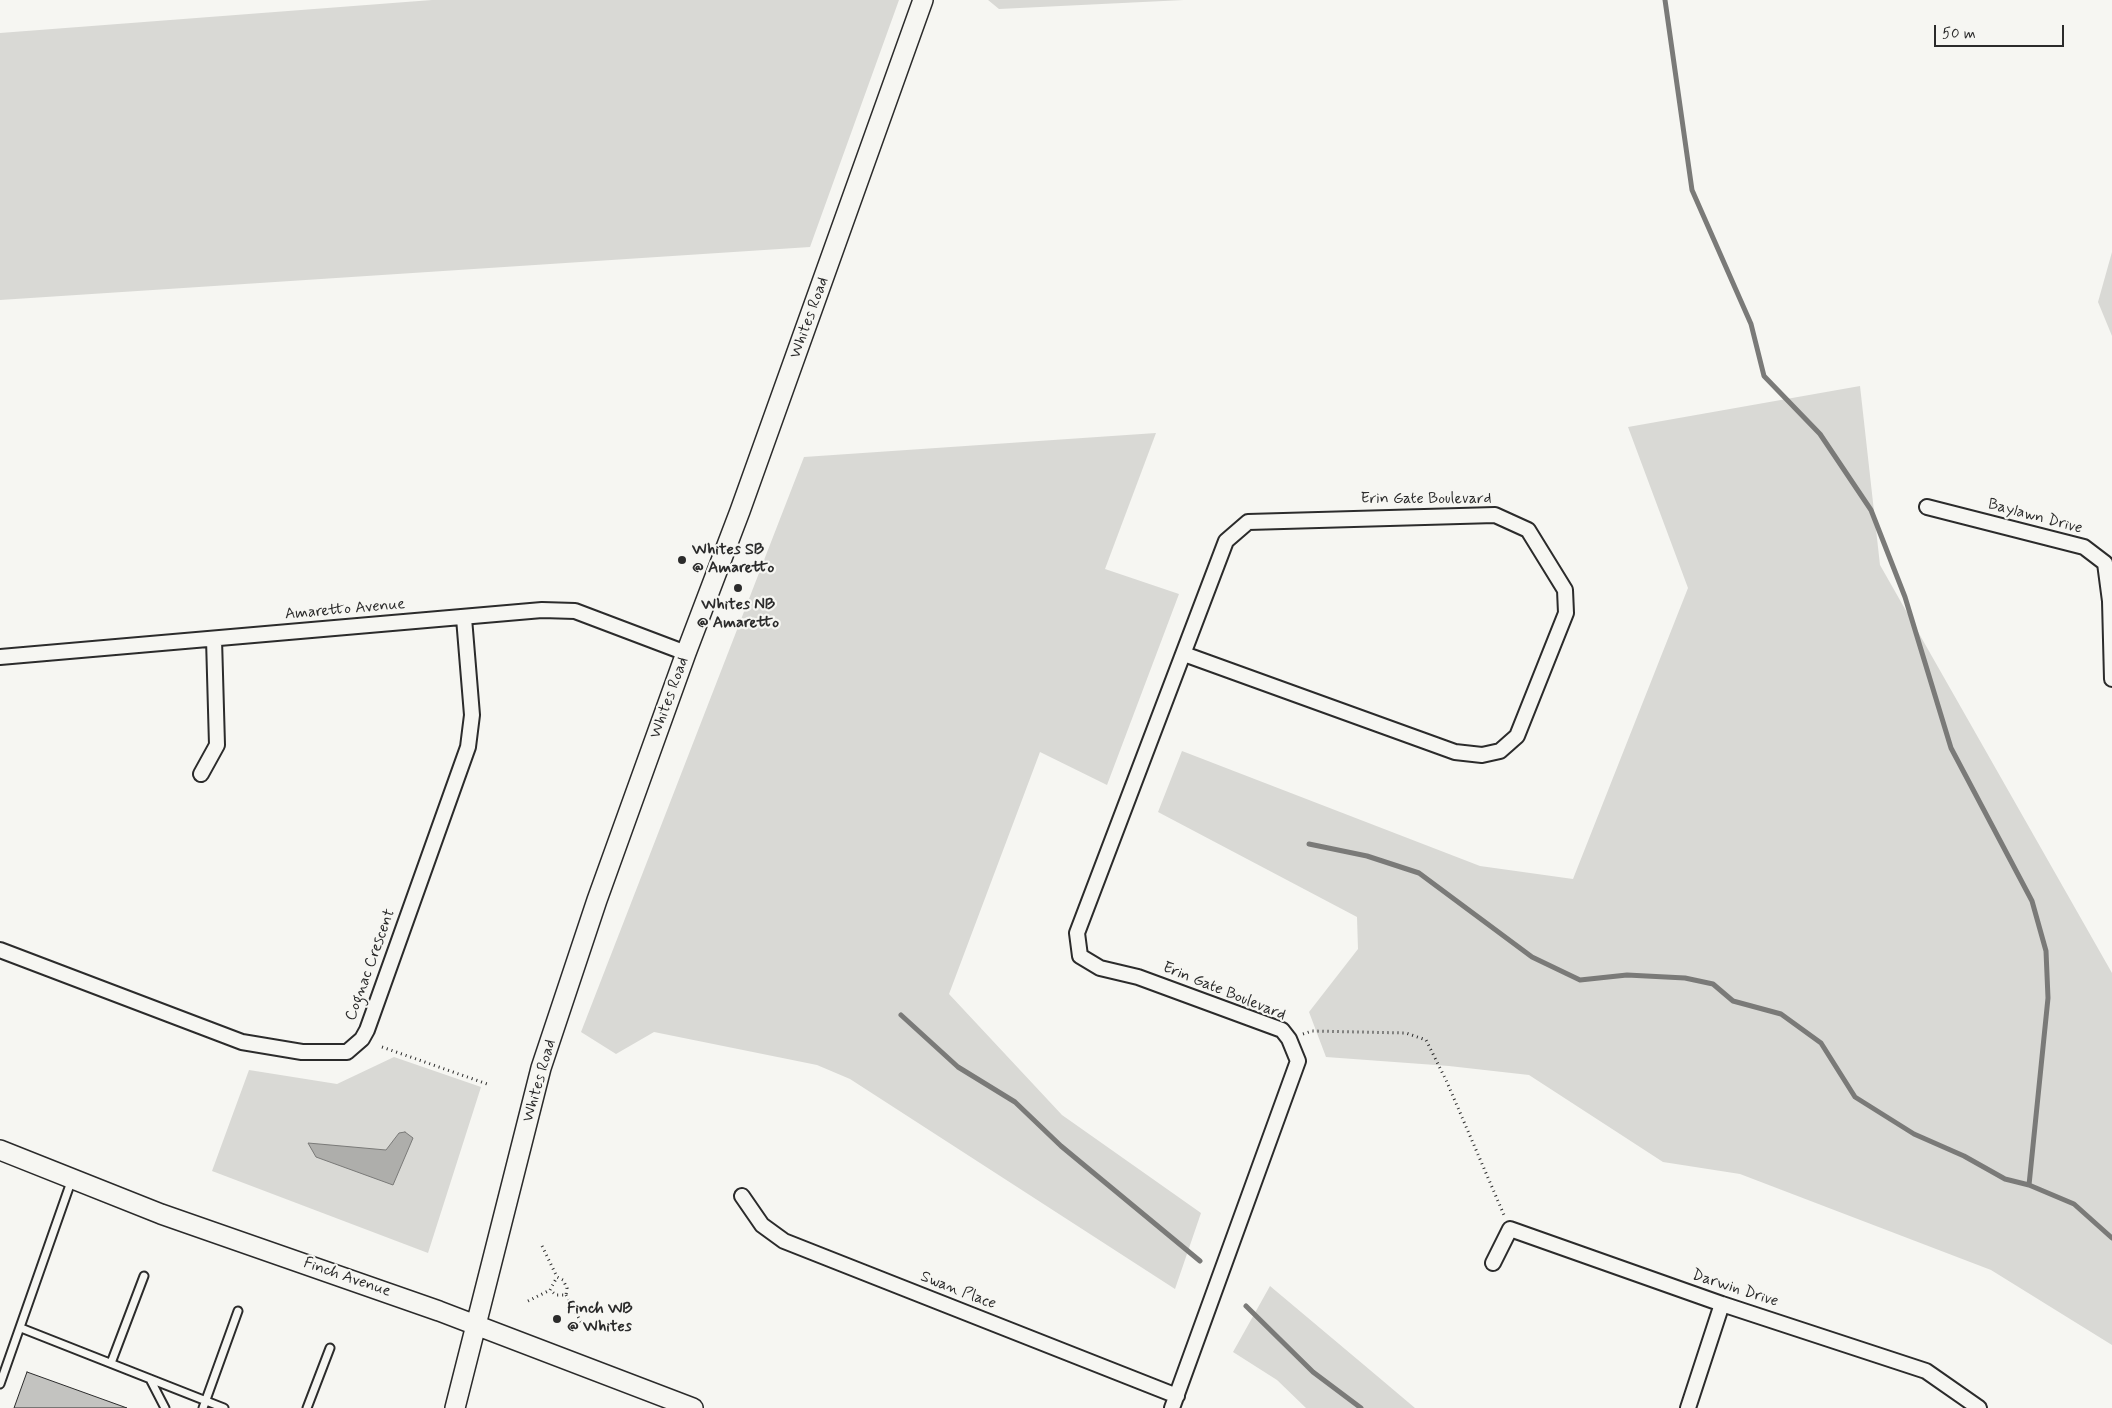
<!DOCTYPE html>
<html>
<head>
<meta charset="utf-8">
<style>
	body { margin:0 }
	#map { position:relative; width:2112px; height:1408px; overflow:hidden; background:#f6f6f2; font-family:Mynerve,sans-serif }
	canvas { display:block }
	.scale { position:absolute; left:1934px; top:25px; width:130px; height:22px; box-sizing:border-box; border:2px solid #2b2b2b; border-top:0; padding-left:6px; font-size:15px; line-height:18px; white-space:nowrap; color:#2b2b2b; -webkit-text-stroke:4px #f6f6f2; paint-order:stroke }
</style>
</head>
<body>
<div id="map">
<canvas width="2112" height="1408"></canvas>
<div class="scale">50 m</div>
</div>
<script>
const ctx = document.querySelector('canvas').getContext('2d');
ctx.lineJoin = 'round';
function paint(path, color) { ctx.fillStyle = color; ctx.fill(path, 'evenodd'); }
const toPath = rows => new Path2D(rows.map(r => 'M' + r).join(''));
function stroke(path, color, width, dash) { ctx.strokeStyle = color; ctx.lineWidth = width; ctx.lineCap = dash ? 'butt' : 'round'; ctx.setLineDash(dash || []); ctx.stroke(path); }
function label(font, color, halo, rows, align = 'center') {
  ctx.font = font + ' Mynerve,sans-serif'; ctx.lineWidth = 4.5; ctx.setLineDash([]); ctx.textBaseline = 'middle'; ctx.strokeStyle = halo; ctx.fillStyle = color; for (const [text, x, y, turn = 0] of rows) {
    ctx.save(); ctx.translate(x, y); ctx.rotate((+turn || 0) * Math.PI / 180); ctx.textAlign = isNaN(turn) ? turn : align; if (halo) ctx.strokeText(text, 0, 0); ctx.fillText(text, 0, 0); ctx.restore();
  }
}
paint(toPath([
	[432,0,899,0,810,247,0,300,0,33],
	[988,0,1184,0,999,9],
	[2112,252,2112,336,2098,302],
	[1860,386,1880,565,2112,973,2112,1345,1991,1270,1740,1174,1663,1162,1529,1075,1449,1066,1326,1057,1309,1012,1358,949,1357,917,1158,812,1182,751,1480,866,1573,879,1688,588,1628,427],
	[1156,433,1105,569,1179,594,1107,785,1040,752,949,994,1062,1115,1201,1213,1175,1289,850,1079,817,1065,654,1032,616,1054,581,1032,804,457],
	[394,1057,481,1087,428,1253,212,1171,249,1070,337,1084],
	[1270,1286,1370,1370,1415,1408,1306,1408,1277,1380,1233,1352]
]), '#d9d9d5');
const water = toPath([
	[405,1132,413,1138,393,1185,316,1157,308,1143,386,1150,399,1133,405,1132]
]);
paint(water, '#aeaeab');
stroke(water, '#7a7a78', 1);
stroke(toPath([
	[1665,0,1692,190,1751,324,1764,376,1820,434,1871,510,1905,597,1951,748,2032,901,2046,951,2048,998,2029,1185],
	[1309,844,1367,856,1419,873,1532,957,1580,980,1627,975,1685,978,1713,984,1733,1001,1781,1014,1821,1043,1855,1097,1914,1134,1964,1156,2005,1179,2029,1185,2074,1204,2112,1238],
	[901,1015,958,1067,1015,1102,1061,1146,1200,1261],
	[1246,1306,1313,1372,1361,1408]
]), '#7a7a78', 5);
const building = toPath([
	[27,1372,127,1408,14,1408,27,1372]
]);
paint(building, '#c3c3c0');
stroke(building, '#2b2b2b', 1);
const service = toPath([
	[21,1328,224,1408],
	[111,1363,144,1276],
	[150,1379,165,1408],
	[0,1384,72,1179],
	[203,1408,238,1311],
	[307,1408,330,1348]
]);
const minor = toPath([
	[1927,507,2084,547,2105,563,2110,601,2112,679],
	[0,657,542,610,575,611,686,653],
	[201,774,217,745,214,639],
	[0,950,242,1042,302,1052,347,1052,362,1039,367,1030,468,747,472,715,464,618],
	[742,1196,762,1225,784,1241,1177,1396],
	[1493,1263,1510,1229,1722,1304,1926,1371,1979,1408],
	[1172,1408,1298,1061,1289,1039,1282,1030,1138,977,1100,968,1080,956,1077,933,1226,541,1248,522,1495,515,1528,530,1565,590,1566,613,1517,736,1500,751,1482,755,1455,752,1184,654],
	[1688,1408,1722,1304]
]);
const secondary = toPath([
	[0,1150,161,1214,439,1311,693,1408],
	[455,1408,541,1068,597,900,686,653,740,511,923,0]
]);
stroke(service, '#2b2b2b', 11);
stroke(minor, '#2b2b2b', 18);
stroke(secondary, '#2b2b2b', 22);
stroke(toPath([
	[1303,1034,1312,1031,1406,1033,1426,1040,1446,1080,1504,1215],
	[382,1047,490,1085],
	[542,1246,557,1277,563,1280,567,1288,566,1295,556,1295,550,1290,557,1277],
	[566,1295,581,1322],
	[528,1301,550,1290]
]), '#2b2b2b', 3, [1, 4]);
stroke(service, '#f6f6f2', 7);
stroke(minor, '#f6f6f2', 14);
stroke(secondary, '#f6f6f2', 19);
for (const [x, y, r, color] of [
	[682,560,5,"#2b2b2b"],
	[738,588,5,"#2b2b2b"],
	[557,1319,5,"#2b2b2b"]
]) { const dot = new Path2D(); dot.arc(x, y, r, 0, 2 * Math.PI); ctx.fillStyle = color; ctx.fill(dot); stroke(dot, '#f6f6f2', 2); }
label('16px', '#2b2b2b', '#f6f6f2', [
	["Whites Road",810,318,-70],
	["Erin Gate Boulevard",1426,500],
	["Baylawn Drive",2035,517,15],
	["Amaretto Avenue",345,610,-5],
	["Whites Road",670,698,-70],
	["Cognac Crescent",371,965,-70],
	["Erin Gate Boulevard",1224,992,22],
	["Whites Road",540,1081,-74],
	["Finch Avenue",347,1278,19],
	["Darwin Drive",1735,1289,18],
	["Swan Place",958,1291,21]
]);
label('bold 16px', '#2b2b2b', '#f6f6f2', [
	["Whites SB",692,551],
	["@ Amaretto",692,569],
	["Whites NB",738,606,"center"],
	["@ Amaretto",738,624,"center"],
	["Finch WB",567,1310],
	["@ Whites",567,1328]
], 'left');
</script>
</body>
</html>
